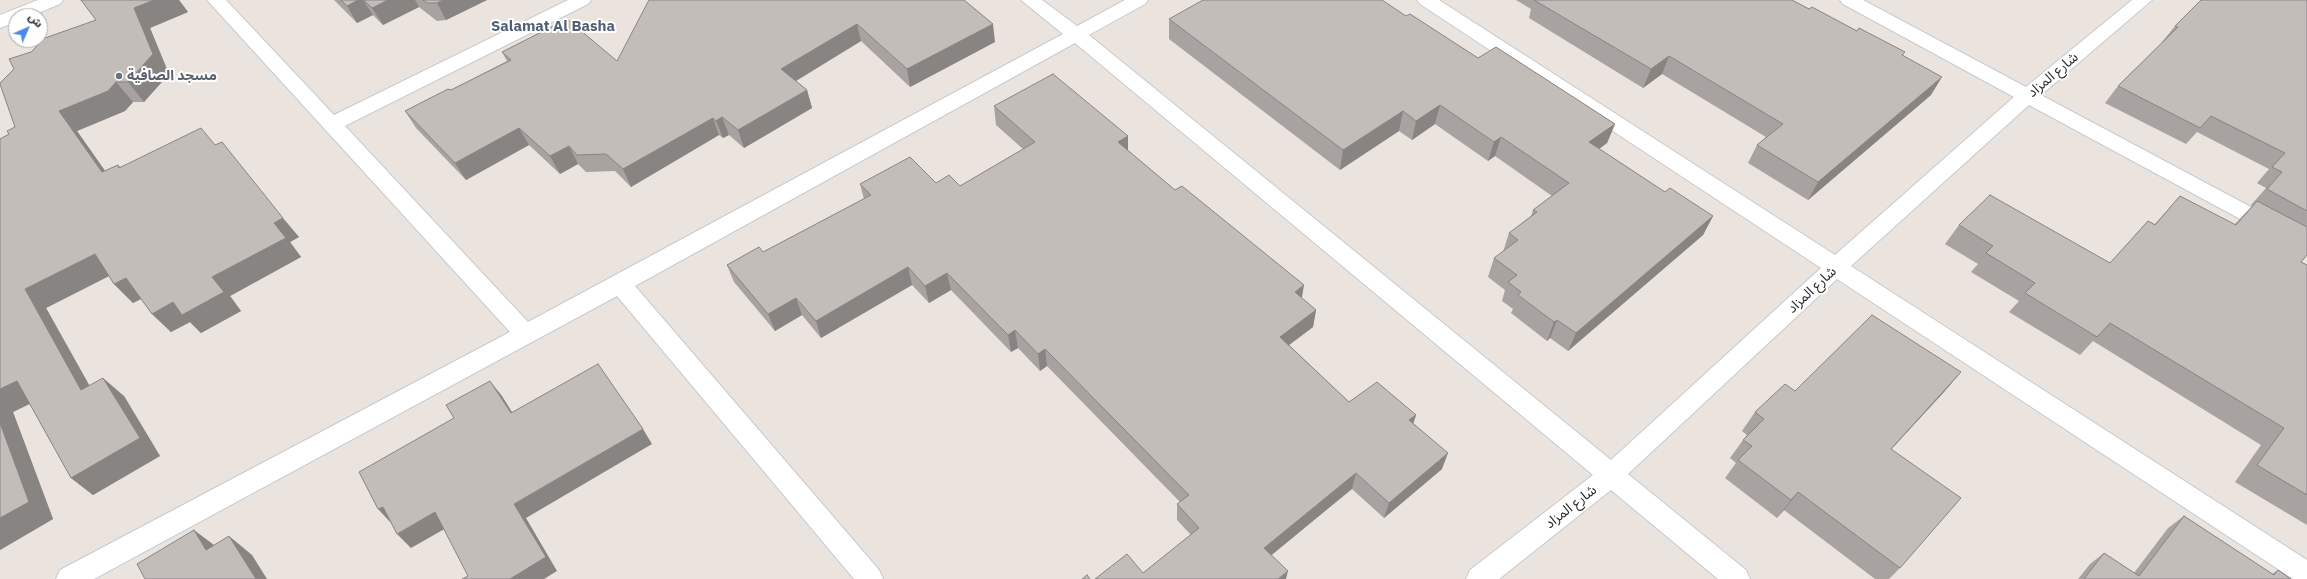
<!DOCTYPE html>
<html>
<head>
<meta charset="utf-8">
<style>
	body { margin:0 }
	#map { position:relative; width:2307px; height:579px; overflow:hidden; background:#ebe3de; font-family:"IBM Plex Sans","Noto Sans Arabic",sans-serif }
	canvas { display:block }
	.north { position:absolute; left:8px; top:8px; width:40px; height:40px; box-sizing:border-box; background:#fff; border:1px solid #aaa; border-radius:50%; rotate:45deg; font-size:11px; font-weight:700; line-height:16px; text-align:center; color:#2a2a2a }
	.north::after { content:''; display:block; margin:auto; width:14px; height:18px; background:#4d8ae8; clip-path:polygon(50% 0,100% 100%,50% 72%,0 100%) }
</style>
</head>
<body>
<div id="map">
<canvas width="2307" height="579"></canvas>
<div class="north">ش</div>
</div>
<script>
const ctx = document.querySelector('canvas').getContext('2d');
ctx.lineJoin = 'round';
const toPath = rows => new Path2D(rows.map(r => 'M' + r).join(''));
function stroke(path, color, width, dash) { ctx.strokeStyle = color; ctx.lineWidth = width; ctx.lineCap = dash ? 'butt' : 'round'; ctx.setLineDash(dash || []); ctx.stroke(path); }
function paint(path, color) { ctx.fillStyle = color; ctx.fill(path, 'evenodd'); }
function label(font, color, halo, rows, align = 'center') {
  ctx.font = font + ' "IBM Plex Sans","Noto Sans Arabic",sans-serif'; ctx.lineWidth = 4; ctx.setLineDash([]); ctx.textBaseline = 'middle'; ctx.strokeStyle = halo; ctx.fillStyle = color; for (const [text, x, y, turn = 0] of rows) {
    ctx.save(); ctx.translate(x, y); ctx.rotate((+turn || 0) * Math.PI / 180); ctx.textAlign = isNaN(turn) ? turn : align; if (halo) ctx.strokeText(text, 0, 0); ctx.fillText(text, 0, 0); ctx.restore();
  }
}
const minor = toPath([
	[38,0,63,0,60,4,31,16,16,16,16,22,0,28,0,15,38,0],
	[207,0,226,0,334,115,568,0,591,0,588,4,345,126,528,322,1063,34,1021,0,1042,0,1077,26,1125,0,1148,0,1145,4,1089,35,1611,460,1821,268,1420,4,1417,0,1439,0,1835,255,2014,97,1843,4,1840,0,1863,0,2026,87,2132,0,2152,0,2041,95,2307,237,2307,255,2029,105,1851,266,2307,560,2307,579,2293,579,1837,279,1628,474,1746,570,1750,579,1718,579,1611,490,1499,579,1466,579,1470,570,1593,475,1075,43,635,286,879,570,883,579,854,579,617,296,94,579,56,579,60,570,510,332,207,0]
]);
stroke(minor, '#c5cbd2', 2);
paint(minor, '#fff');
paint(toPath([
	[81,0,179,0,188,12,150,28,169,74,144,102,133,102,125,111,77,131,105,171,118,165,120,167,215,145,299,237,290,242,301,257,230,296,241,311,201,333,190,322,171,332,152,314,141,299,133,303,114,284,109,276,46,308,89,385,124,396,160,456,93,495,71,478,30,404,13,412,53,519,0,550,9,134,15,127,31,52,96,20],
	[334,0,487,0,446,20,437,21,419,7,383,25,373,15,357,23],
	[964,0,995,42,910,87,861,41,796,81,807,90,812,108,744,148,729,135,723,138,719,135,631,187,615,171,586,172,578,164,560,174,529,145,466,180,416,128,405,111,451,90,507,61,502,52,617,61],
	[1516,0,1792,0,1809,9,1905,52,1903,55,1931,95,1808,200,1748,163,1757,145,1766,137,1662,74,1643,88,1529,18,1531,9],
	[2307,0,2307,255,2301,262,2307,265,2307,525,2235,482,2261,445,2093,341,2080,355,2009,312,2019,301,1971,272,1978,264,1945,244,1959,225,2110,263,2148,221,2155,224,2180,196,2234,225,2252,206,2251,205,2266,188,2257,183,2269,169,2197,132,2186,144,2105,103,2118,86,2163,42,2162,42,2175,26],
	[1406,16,1478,58,1615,124,1607,143,1599,149,1665,192,1713,216,1703,235,1568,351,1550,338,1547,341,1511,313,1513,309,1502,301,1505,290,1488,277,1494,258,1503,252,1509,233,1531,216,1533,210,1552,196,1495,156,1488,161,1435,124,1412,140,1399,131,1340,170,1169,39,1169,19],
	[994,106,1128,136,1128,151,1316,310,1313,327,1289,345,1349,402,1416,415,1413,423,1442,469,1384,518,1352,489,1143,573,1191,535,1177,520,1177,504,1180,502,1047,366,1040,371,1018,348,1011,352,951,290,929,303,912,285,821,338,802,315,775,331,734,282,727,265,763,252,864,199,860,184,936,183,960,186,1023,149,996,125],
	[1961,372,1944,392,1891,449,1900,568,1889,579,1875,579,1784,510,1777,518,1725,478,1736,463,1730,458,1743,440,1747,435,1742,431,1755,412,1795,391],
	[2184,516,2272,574,2278,570,2291,579,2078,579,2090,564,2104,553,2134,573,2168,528]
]), '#a8a3a0');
paint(toPath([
	[154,0,179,0,188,12,150,28,169,74,144,102,128,82,134,8],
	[358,0,363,0,373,15,357,23,347,6],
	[388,0,415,0,419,7,383,25,372,8],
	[443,0,487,0,446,20,437,3],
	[857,24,861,41,786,87,781,69],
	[993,24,995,42,910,87,907,69],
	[1669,56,1662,74,1643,88,1651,69],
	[1942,77,1931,95,1808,200,1818,182],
	[116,82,133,102,125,111,77,131,120,192,102,172,59,111],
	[807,90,812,108,744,148,738,130],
	[1440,105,1435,124,1412,140,1416,121],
	[1403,111,1399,131,1340,170,1343,150],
	[722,117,729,135,723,138,716,121],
	[713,118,719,135,631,187,623,169],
	[1615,124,1607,143,1582,162,1589,142],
	[519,128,529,145,466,180,455,163],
	[1128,136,1128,155,1118,142],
	[1501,137,1495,156,1488,161,1494,142],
	[569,146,578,164,560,174,550,156],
	[1713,216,1703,235,1568,351,1576,333],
	[283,218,299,237,290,242,301,257,230,296,241,311,201,333,190,322,171,332,152,314,212,277,274,223],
	[95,254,115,273,46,308,102,408,81,390,25,289],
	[908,267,912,285,821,338,816,321],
	[947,273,951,290,929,303,925,286],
	[126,278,145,297,133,303,114,284],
	[1304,285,1301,303,1295,292],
	[796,298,802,315,775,331,768,314],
	[1316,310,1313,327,1277,354,1280,337],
	[1557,320,1550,338,1547,341,1554,322],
	[1015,330,1018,348,1011,352,1008,335],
	[1045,349,1047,366,1040,371,1038,354],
	[1961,372,1944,392,1875,467,1891,449],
	[103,378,124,396,160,456,93,495,71,478],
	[17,381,39,399,13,412,53,519,0,550,0,389],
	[490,381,502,396,522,428,511,413],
	[1416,415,1411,431,1409,420],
	[643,429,652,444,526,518,557,571,544,579,510,579,514,504],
	[1448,453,1442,469,1384,518,1389,503],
	[1356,473,1352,489,1262,563,1264,548],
	[1798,492,1784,510,1777,518,1791,500],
	[383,507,392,524,378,509],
	[435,512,448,527,411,548,397,534],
	[194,530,218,548,206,550],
	[229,536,252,555,267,579,256,579],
	[1288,571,1286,579,1278,579]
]), '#888482');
const building = toPath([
	[81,0,154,0,134,8,153,54,128,82,116,82,108,91,59,111,102,172,118,165,119,168,201,128,215,145,222,142,283,218,274,223,286,238,212,277,224,292,182,315,173,302,152,314,126,278,114,284,95,254,25,289,81,390,103,378,140,438,71,478,17,381,0,389,0,139,9,134,7,131,15,127,0,84,0,83,14,69,9,59,31,52,45,38,96,20,81,0],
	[341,0,358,0,347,6,341,0],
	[364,0,388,0,372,8,364,0],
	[423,0,443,0,437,3,427,3,423,0],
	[649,0,964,0,993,24,907,69,857,24,781,69,807,90,738,130,722,117,716,121,713,118,623,169,606,154,577,155,569,146,550,156,519,128,455,163,405,111,448,89,451,90,511,60,502,52,567,19,617,61,649,0],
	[1203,0,1382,0,1406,16,1410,14,1478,58,1496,47,1615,124,1589,142,1665,192,1670,188,1713,216,1576,333,1557,320,1554,322,1518,295,1521,292,1508,282,1517,275,1494,258,1518,240,1509,233,1537,212,1533,210,1569,183,1501,137,1494,142,1440,105,1416,121,1403,111,1343,150,1169,19,1203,0],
	[1534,0,1792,0,1809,9,1812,7,1857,31,1859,28,1905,52,1902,55,1942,77,1818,182,1757,145,1783,124,1669,56,1651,69,1534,0],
	[2201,0,2307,0,2307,211,2267,189,2282,172,2272,167,2285,153,2211,116,2200,128,2118,86,2178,27,2175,26,2201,0],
	[1053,74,1128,136,1118,142,1175,190,1182,186,1304,285,1295,292,1316,310,1280,337,1349,402,1377,382,1416,415,1409,420,1448,453,1389,503,1356,473,1264,548,1288,571,1278,579,1095,579,1127,554,1143,573,1199,528,1177,504,1189,495,1045,349,1038,354,1015,330,1008,335,947,273,925,286,908,267,816,321,796,298,768,314,727,265,759,247,763,252,871,195,860,184,910,157,936,183,949,175,960,186,1035,142,994,106,1053,74],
	[1990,195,2110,263,2148,221,2155,225,2180,196,2236,225,2257,201,2307,227,2307,255,2301,262,2307,265,2307,495,2257,465,2284,428,2110,323,2097,337,2025,293,2035,283,1986,253,1993,246,1959,225,1990,195],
	[1872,315,1961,372,1891,449,1961,498,1900,568,1798,492,1791,500,1738,460,1752,446,1743,440,1764,419,1755,412,1785,384,1795,391,1872,315],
	[598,364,643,429,514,504,546,557,510,579,462,579,468,576,435,512,397,534,383,507,378,509,359,472,454,418,446,405,490,381,511,413,598,364],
	[0,423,29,502,0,518,0,423],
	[2184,516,2274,575,2278,570,2291,579,2084,579,2104,553,2139,576,2184,516],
	[194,530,206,550,229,536,256,579,145,579,137,564,194,530],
	[1087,575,1090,579,1082,579,1087,575]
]);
paint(building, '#c3bdba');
stroke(building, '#888482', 1);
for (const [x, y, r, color] of [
	[119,76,4,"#6b7280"]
]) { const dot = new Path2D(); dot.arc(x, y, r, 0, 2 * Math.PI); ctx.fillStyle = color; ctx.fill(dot); stroke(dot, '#fff', 1.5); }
label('14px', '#2a2a2a', '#fff', [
	["شارع المزاد",2053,75,-40],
	["شارع المزاد",1812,290,-43],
	["شارع المزاد",1571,507,-38]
]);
label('bold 14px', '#5b616d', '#fff', [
	["مسجد الصافية",127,76]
], 'left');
label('bold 15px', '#4f5e77', '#fff', [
	["Salamat Al Basha",553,27]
]);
</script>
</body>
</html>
